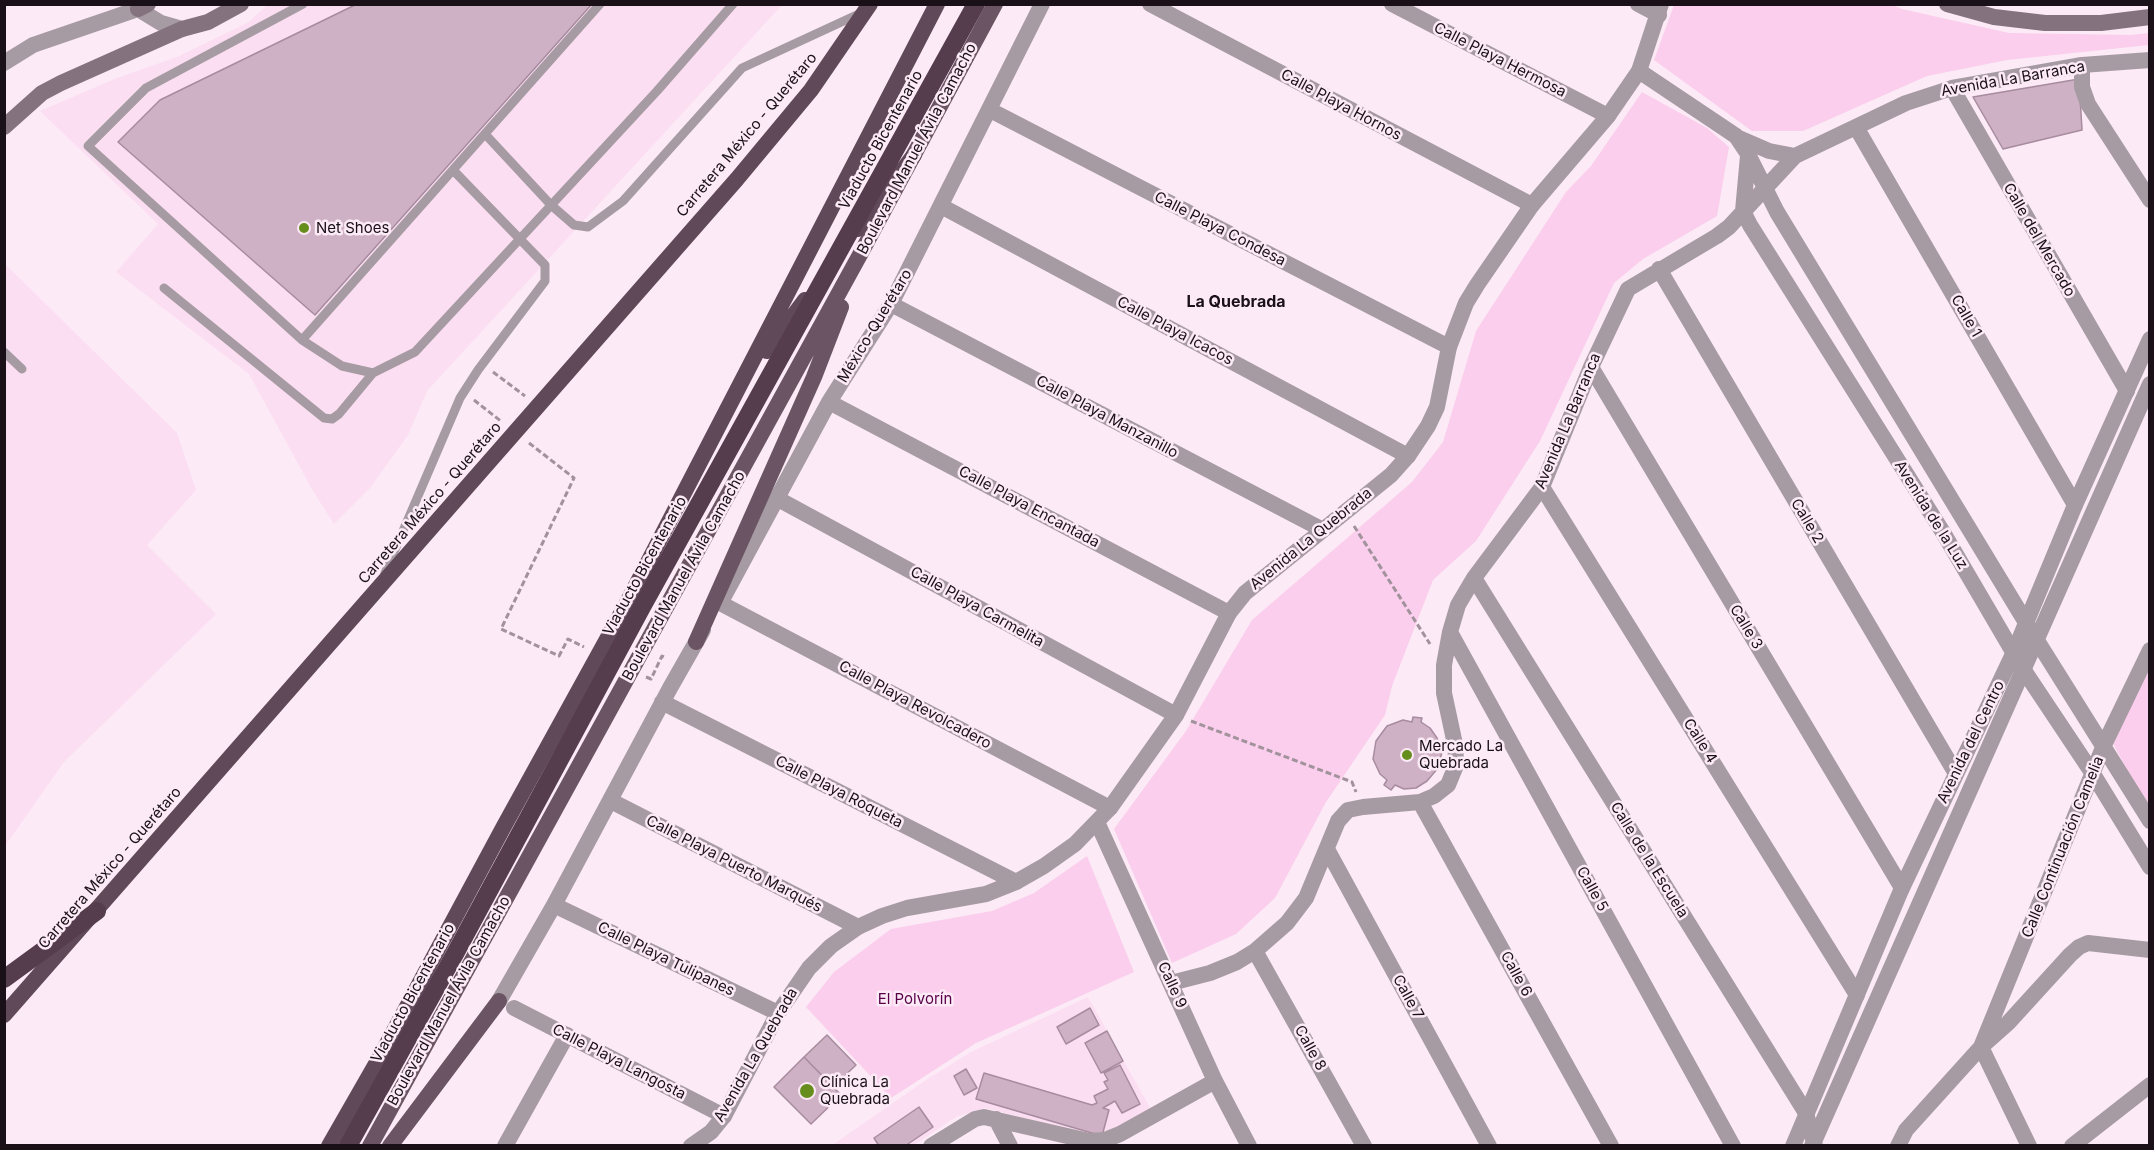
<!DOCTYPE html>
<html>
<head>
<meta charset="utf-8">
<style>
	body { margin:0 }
	#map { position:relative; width:2154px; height:1150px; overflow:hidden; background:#fceaf6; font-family:Inter,sans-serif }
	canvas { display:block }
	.frame { position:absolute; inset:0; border:6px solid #1a1017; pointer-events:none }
</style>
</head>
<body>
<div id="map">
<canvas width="2154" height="1150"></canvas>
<div class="frame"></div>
</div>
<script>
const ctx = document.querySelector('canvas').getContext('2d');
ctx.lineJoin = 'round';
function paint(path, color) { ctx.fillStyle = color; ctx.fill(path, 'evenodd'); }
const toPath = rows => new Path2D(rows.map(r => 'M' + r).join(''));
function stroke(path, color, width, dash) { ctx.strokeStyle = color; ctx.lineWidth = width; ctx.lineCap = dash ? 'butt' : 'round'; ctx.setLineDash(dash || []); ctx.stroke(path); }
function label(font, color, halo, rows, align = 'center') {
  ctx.font = font + ' Inter,sans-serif'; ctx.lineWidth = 5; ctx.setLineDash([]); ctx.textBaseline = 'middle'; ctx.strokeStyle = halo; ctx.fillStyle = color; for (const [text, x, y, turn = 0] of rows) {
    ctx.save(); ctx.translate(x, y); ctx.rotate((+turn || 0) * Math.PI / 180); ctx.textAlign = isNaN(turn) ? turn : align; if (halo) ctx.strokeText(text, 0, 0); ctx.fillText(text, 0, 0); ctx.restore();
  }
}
paint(toPath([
	[267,5,782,5,427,391,408,435,370,488,334,524,313,491,249,374,116,272,158,224,40,111,117,78,177,57,249,22],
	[5,264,177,433,196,490,147,545,216,614,64,762,5,846],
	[1088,997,1153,1113,1099,1137,985,1108,956,1117,914,1145,831,1146,929,1078,971,1052]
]), '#fcdef2');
paint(toPath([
	[1674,5,1892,5,1902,9,2009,33,2131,35,2149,33,2149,45,2007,60,1927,76,1803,131,1752,131,1654,60],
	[1642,92,1707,128,1729,147,1717,216,1643,259,1614,283,1540,441,1476,541,1433,580,1392,686,1385,715,1326,802,1275,898,1236,934,1172,963,1114,829,1186,731,1252,620,1412,482,1443,442,1476,331,1566,192,1591,166],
	[2149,655,2149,812,2108,734],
	[1087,856,1134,972,976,1043,891,1098,806,1007,834,972,891,929,992,911,1034,893]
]), '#faceec');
const building = toPath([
	[357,4,592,4,315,315,118,142,160,100,357,4],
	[2079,79,2082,130,2003,149,1973,97,2079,79],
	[1413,717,1422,718,1421,722,1430,728,1437,738,1442,752,1438,768,1427,781,1416,788,1404,789,1395,785,1391,790,1384,785,1387,780,1380,774,1373,759,1376,741,1387,726,1403,720,1412,722,1413,717],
	[1090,1008,1099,1025,1066,1044,1057,1027,1090,1008],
	[1107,1031,1123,1061,1101,1073,1085,1043,1107,1031],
	[827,1035,856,1065,833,1087,804,1057,827,1035],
	[804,1057,841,1095,811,1124,774,1087,804,1057],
	[1120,1065,1140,1104,1122,1113,1115,1101,1103,1108,1109,1110,1102,1136,976,1099,984,1073,1092,1105,1097,1103,1094,1096,1108,1089,1104,1082,1108,1080,1104,1073,1120,1065],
	[966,1069,977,1088,964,1095,954,1076,966,1069],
	[919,1107,933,1127,905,1146,879,1146,874,1138,919,1107]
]);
paint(building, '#ceb1c4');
stroke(building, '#a78b9e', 1.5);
stroke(toPath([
	[493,372,525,396],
	[474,400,502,422],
	[529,443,574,478,501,629,559,656,568,639,584,647],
	[1354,526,1430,644],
	[646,677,651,679,662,656,666,658],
	[1191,721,1352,782,1356,792]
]), '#a1929c', 3, [6, 3]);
stroke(toPath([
	[600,4,302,340,342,366,373,373,415,352,657,91,733,4],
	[485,134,551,205,574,225,588,227,623,201,742,68,861,13],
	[164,288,324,418,332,419,339,414,373,373],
	[302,340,88,146,146,88,303,4],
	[4,352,22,369],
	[385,573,460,398,478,370,545,281,545,265,453,170]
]), '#a79ba3', 9);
stroke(toPath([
	[1150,4,1532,205],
	[1392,4,1608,116],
	[1638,4,1659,15],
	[4,63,33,45,138,9,161,23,182,29],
	[2082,65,2082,87,2088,104,2150,200],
	[1639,71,1736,136,1748,154,1777,212,2036,639,2150,821],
	[1952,88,2127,391],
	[990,110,1449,347],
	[1856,127,2075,505],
	[1739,138,1769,151,1795,156],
	[1748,156,1743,211,1750,225,1944,534,2023,669,2093,774,2150,867],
	[941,206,1408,456],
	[1659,269,1955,772],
	[891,304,1323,530],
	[1591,367,1902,888],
	[829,402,1229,613],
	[1542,487,1857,995],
	[778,499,1176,715],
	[1474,578,1806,1113,1815,1146],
	[723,598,829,402,891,304,1042,4],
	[720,603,1110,808],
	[1450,632,1733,1146],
	[662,702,1016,882],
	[611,801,858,927],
	[1420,802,1611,1146],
	[1097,822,1215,1081,1249,1146],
	[1327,849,1489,1146],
	[554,905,778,1013],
	[1255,951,1364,1146],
	[1171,983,1210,973,1237,962,1255,951,1287,923,1306,898,1338,821,1348,810,1363,807,1420,802,1434,796,1448,785,1455,768,1456,749,1444,693,1444,665,1450,632,1458,605,1474,578,1542,487,1591,367,1628,289,1717,236,1729,227,1795,156,1906,103,1952,88,2082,65,2150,60],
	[499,1001,554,905,670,688,703,630],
	[514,1008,724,1116],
	[996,1119,1010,1146],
	[505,1146,567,1035],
	[931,1146,975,1119,984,1117,1089,1141,1105,1140,1120,1134,1215,1081],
	[1898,1146,1906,1130,1981,1047,2008,1023,2070,955,2079,947,2088,943,2150,950],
	[2029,1146,1981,1047,2104,745,2150,650],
	[2072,1146,2150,1085]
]), '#a79ba3', 16);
stroke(toPath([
	[691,1146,711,1132,724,1116,778,1013,809,968,831,946,858,927,882,916,907,908,986,894,1016,882,1044,866,1075,844,1110,808,1176,715,1229,613,1245,593,1391,475,1408,456,1428,426,1437,407,1449,347,1466,303,1477,285,1532,205,1608,116,1639,71,1661,4],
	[1793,1146,1902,888,2014,652,2075,505,2150,339],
	[1812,1146,2150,384]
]), '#a79ba3', 16);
stroke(toPath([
	[1947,4,1994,17,2045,23,2101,23,2150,17],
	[138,9,148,4],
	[4,127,42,93,61,83,182,29,208,22,241,4]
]), '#84727e', 16);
stroke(toPath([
	[696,642,814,377,841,307],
	[370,1146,862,251,995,4],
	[390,1146,499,1001]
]), '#6b5564', 16);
stroke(toPath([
	[858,229,914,155],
	[767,351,805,300],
	[4,1015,737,179,811,90,870,4],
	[329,1146,380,1057,503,828,628,601,937,4]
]), '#604959', 16);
stroke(toPath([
	[4,979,97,911],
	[348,1146,456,952,642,607,976,4]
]), '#553d4e', 18);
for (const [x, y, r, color] of [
	[304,228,6,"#668e1c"],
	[1407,755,6,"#668e1c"],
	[807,1091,8,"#668e1c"]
]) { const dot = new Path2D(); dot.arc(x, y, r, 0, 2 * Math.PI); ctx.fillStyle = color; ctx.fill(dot); stroke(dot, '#fceaf6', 2); }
label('15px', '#1a1017', '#fceaf6', [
	["Calle Playa Hermosa",1500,60,27],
	["Avenida La Barranca",2013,79,-10],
	["Calle Playa Hornos",1341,105,28],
	["Carretera México - Querétaro",747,135,-50],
	["Viaducto Bicentenario",881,140,-61],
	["Boulevard Manuel Ávila Camacho",917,149,-62],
	["Calle Playa Condesa",1220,229,27],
	["Calle del Mercado",2039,240,60],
	["Calle 1",1966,316,60],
	["México-Querétaro",875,326,-59],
	["Calle Playa Icacos",1175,331,28],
	["Calle Playa Manzanillo",1107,417,28],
	["Avenida La Barranca",1568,421,-67],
	["Carretera México - Querétaro",430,503,-49],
	["Calle Playa Encantada",1029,507,28],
	["Avenida de la Luz",1931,515,58],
	["Calle 2",1807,521,59],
	["Avenida La Quebrada",1311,539,-39],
	["Viaducto Bicentenario",645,566,-61],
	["Boulevard Manuel Ávila Camacho",684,576,-61],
	["Calle Playa Carmelita",977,607,29],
	["Calle 3",1746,627,59],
	["Calle Playa Revolcadero",915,705,28],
	["Calle 4",1700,741,58],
	["Avenida del Centro",1971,742,-64],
	["Calle Playa Roqueta",839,792,27],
	["Calle Continuación Camelia",2063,847,-68],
	["Calle de la Escuela",1649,860,58],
	["Calle Playa Puerto Marqués",734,864,27],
	["Carretera México - Querétaro",110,868,-49],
	["Calle 5",1592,889,61],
	["Calle Playa Tulipanes",666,959,26],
	["Calle 6",1516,974,61],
	["Calle 9",1172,985,65],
	["Viaducto Bicentenario",413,993,-61],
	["Calle 7",1408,997,61],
	["Boulevard Manuel Ávila Camacho",449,1001,-61],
	["Calle 8",1310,1048,61],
	["Avenida La Quebrada",756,1055,-60],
	["Calle Playa Langosta",619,1062,27]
]);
label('15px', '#1a1017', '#fceaf6', [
	["Net Shoes",316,228],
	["Mercado La",1419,746],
	["Quebrada",1419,763],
	["Clínica La",820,1082],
	["Quebrada",820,1099]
], 'left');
label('15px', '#570048', '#fceaf6', [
	["El Polvorín",915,999]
]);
label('bold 16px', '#1a1017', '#fceaf6', [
	["La Quebrada",1236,302]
]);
</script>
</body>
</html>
